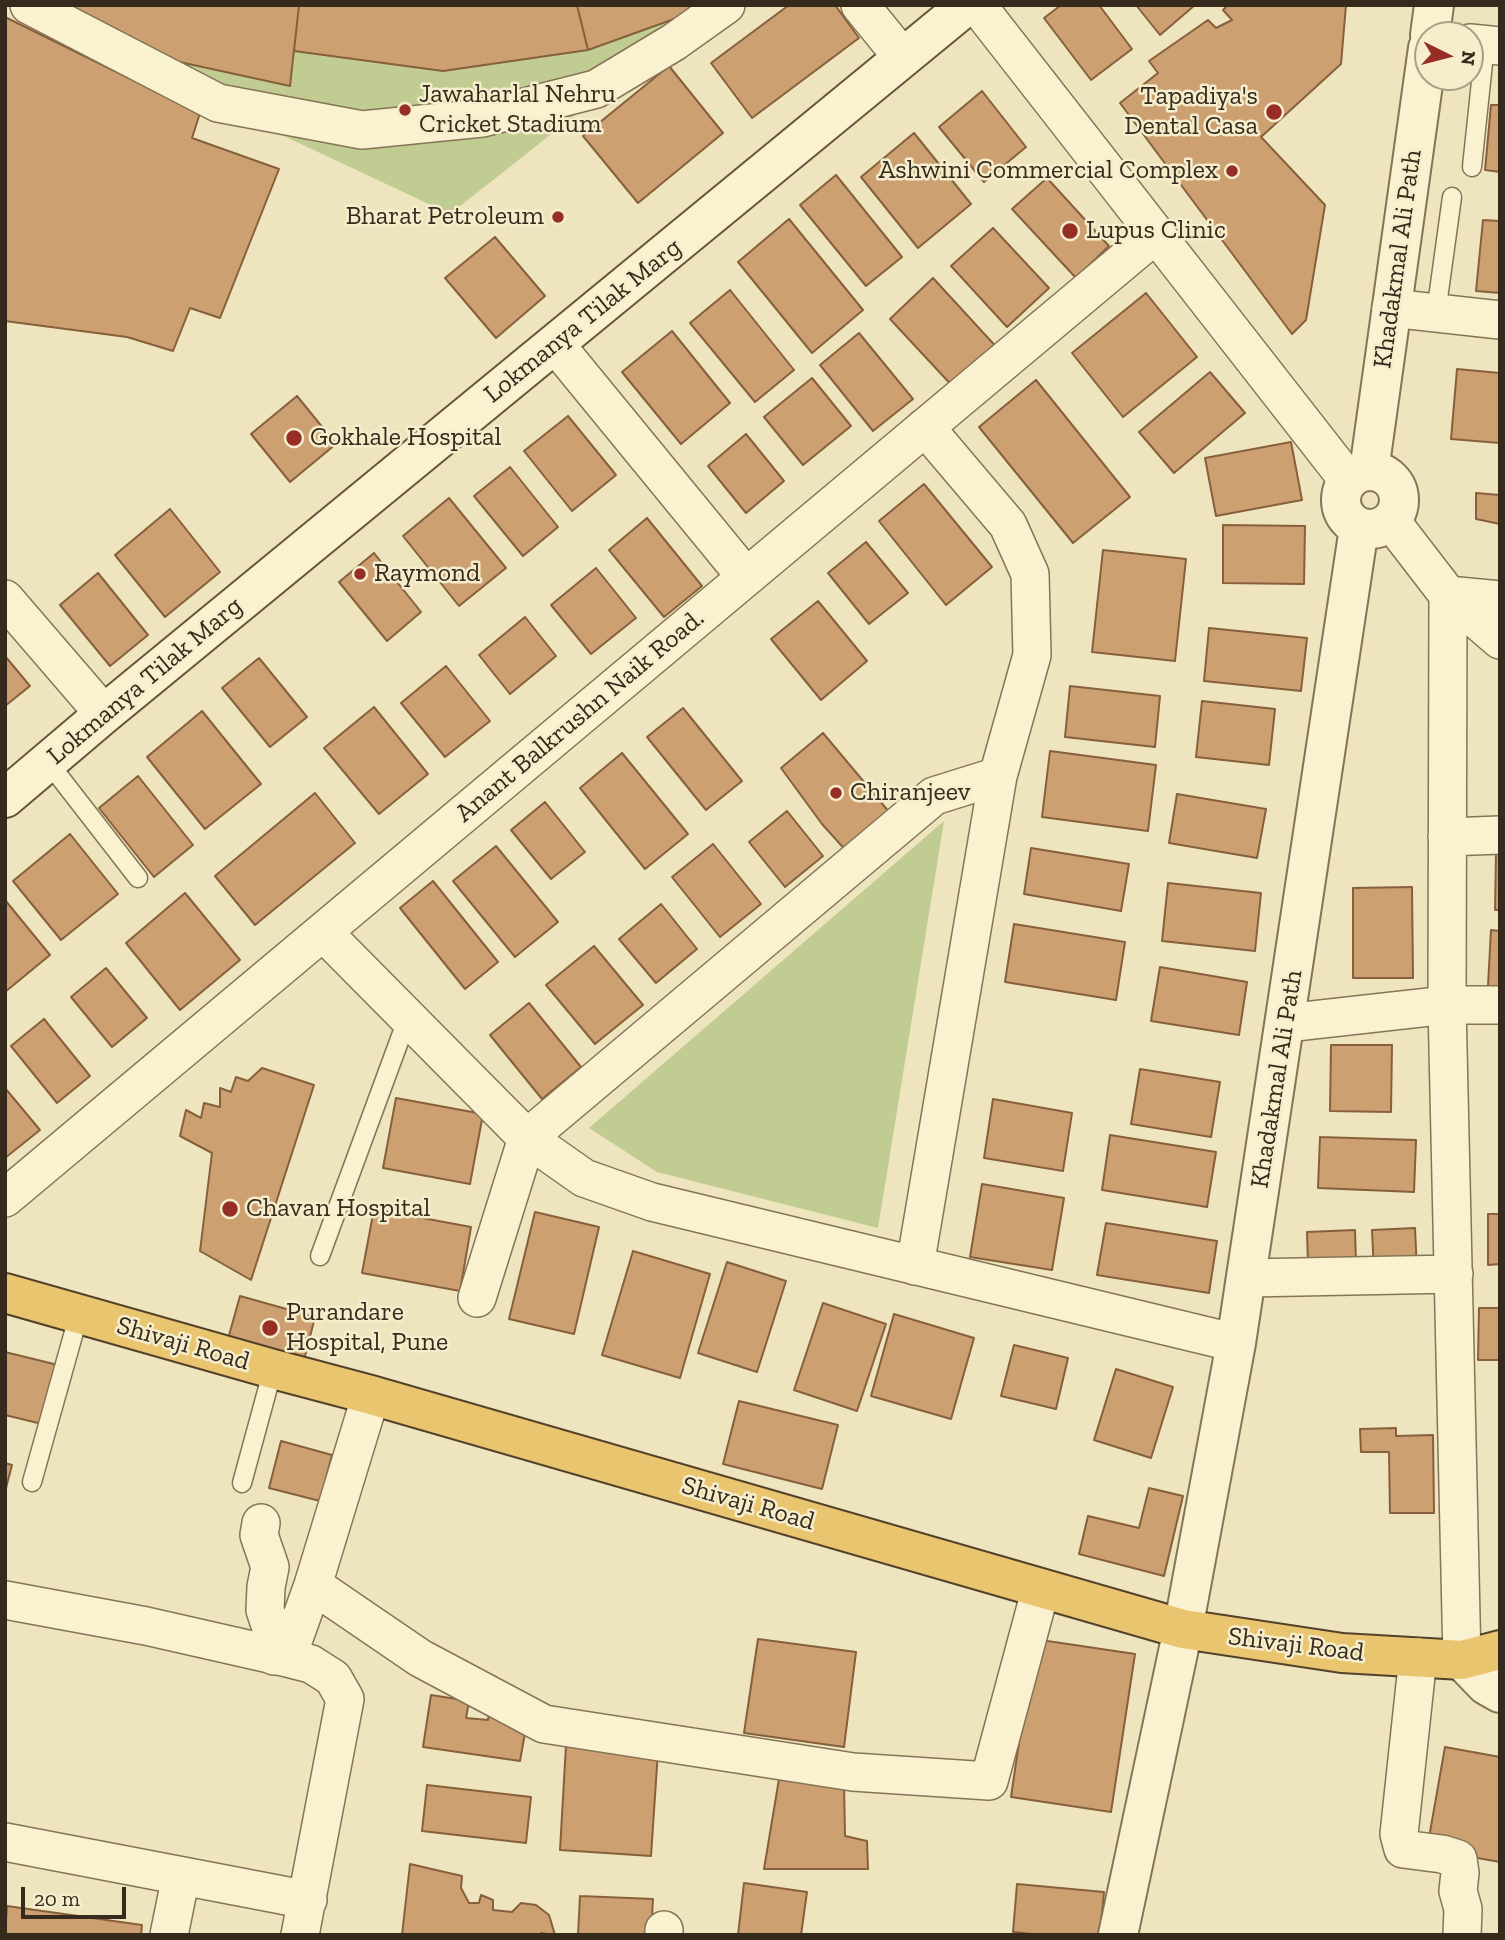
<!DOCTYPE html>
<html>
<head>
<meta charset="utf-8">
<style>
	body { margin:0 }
	#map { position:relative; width:1505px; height:1940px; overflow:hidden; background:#eee4bd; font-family:"Zilla Slab",serif }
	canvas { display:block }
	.frame { position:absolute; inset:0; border:7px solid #352a1b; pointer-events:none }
	.north { position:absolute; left:1414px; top:21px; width:70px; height:70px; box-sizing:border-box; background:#f6edcd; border:2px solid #a99f86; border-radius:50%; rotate:96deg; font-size:19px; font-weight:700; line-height:28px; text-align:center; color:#352a1b }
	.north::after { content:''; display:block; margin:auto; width:24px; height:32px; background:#962e25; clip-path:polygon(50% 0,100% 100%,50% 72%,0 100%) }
	.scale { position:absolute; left:21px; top:1887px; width:105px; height:32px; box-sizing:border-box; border:4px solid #352a1b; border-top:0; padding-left:9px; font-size:21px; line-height:24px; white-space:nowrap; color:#352a1b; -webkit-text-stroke:5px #f6edcd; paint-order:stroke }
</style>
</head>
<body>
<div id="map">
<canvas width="1505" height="1940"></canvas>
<div class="frame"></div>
<div class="north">N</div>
<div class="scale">20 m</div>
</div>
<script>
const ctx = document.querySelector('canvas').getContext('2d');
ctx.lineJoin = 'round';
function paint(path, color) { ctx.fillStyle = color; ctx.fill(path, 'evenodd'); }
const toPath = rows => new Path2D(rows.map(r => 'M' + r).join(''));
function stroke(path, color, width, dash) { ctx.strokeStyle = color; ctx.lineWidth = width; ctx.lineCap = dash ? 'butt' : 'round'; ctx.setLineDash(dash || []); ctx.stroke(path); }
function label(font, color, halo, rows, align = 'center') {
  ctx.font = font + ' "Zilla Slab",serif'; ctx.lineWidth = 5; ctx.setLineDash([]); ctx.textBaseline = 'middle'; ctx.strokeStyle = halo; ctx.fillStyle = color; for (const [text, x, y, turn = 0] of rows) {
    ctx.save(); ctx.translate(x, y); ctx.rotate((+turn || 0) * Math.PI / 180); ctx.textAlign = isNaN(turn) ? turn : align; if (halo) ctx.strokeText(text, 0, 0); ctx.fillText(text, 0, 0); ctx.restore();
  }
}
paint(toPath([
	[5,5,715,5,450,214],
	[944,821,878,1228,657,1172,589,1128]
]), '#c0cc91');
const building = toPath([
	[65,5,299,5,290,86,152,56,65,5],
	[299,5,577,5,588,50,443,71,294,51,299,5],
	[577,5,705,5,699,10,588,50,577,5],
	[789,5,835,5,859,38,752,118,711,63,789,5],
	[1061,5,1099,5,1132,49,1091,80,1044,18,1061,5],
	[1136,5,1195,5,1160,35,1136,5],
	[1228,5,1346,5,1341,64,1261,137,1325,205,1306,320,1292,334,1120,103,1158,73,1149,61,1208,20,1216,28,1232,20,1223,10,1228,5],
	[5,17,200,113,192,138,279,169,220,318,190,308,173,351,127,337,5,321,5,17],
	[669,66,723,133,638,203,583,136,669,66],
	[982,91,1026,147,984,182,939,127,982,91],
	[1491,105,1500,105,1500,172,1485,170,1491,105],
	[914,133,971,204,918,248,861,177,914,133],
	[836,175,902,257,866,286,800,205,836,175],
	[1047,178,1109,246,1076,278,1012,209,1047,178],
	[789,219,863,310,812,353,738,262,789,219],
	[1483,220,1500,221,1500,293,1476,291,1483,220],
	[993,228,1049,288,1007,327,951,266,993,228],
	[495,237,545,296,496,338,445,278,495,237],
	[933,278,1000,351,957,391,890,319,933,278],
	[730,290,794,370,755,402,690,323,730,290],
	[1146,293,1197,357,1123,417,1072,353,1146,293],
	[672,331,730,403,681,444,622,372,672,331],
	[859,333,913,399,873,431,820,365,859,333],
	[1457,369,1500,373,1500,443,1451,439,1457,369],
	[1210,372,1245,413,1174,473,1139,432,1210,372],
	[812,378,851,426,803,465,764,417,812,378],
	[1036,380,1130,497,1073,543,979,427,1036,380],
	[297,396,336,444,290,482,251,434,297,396],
	[568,416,616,475,572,511,524,451,568,416],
	[746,434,784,481,746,513,708,466,746,434],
	[1291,442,1302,500,1216,516,1205,458,1291,442],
	[510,467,558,527,523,556,474,496,510,467],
	[924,484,992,567,946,605,879,521,924,484],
	[1476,493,1500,495,1500,524,1476,519,1476,493],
	[449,498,506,568,459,606,403,536,449,498],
	[170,509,220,572,165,617,115,555,170,509],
	[647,518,702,586,664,617,609,550,647,518],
	[1223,525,1305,526,1304,584,1223,583,1223,525],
	[866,542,908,593,869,624,828,573,866,542],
	[1103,550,1186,559,1175,661,1092,652,1103,550],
	[374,553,421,612,387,641,339,582,374,553],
	[596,568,636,618,591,654,551,605,596,568],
	[98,573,148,635,110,666,60,605,98,573],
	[818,601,867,661,821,700,771,639,818,601],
	[525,617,556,656,510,694,479,655,525,617],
	[1209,628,1307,638,1301,691,1204,681,1209,628],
	[5,656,30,686,5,706,5,656],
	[259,658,307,717,270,747,222,688,259,658],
	[446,666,490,721,445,757,401,703,446,666],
	[1070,686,1160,696,1155,747,1065,737,1070,686],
	[1202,701,1275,709,1269,765,1196,757,1202,701],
	[374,707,428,774,379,814,324,748,374,707],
	[683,708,742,781,706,810,647,737,683,708],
	[202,711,261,784,205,829,147,757,202,711],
	[823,733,895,819,849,854,822,824,781,768,823,733],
	[1050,751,1156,765,1148,831,1042,817,1050,751],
	[622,753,688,834,645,869,580,788,622,753],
	[138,776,193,845,154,877,99,808,138,776],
	[315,793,355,843,255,925,215,876,315,793],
	[1177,794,1266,809,1257,858,1169,843,1177,794],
	[545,802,585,852,551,879,511,830,545,802],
	[787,811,823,856,785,887,749,842,787,811],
	[70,834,118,894,61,940,13,881,70,834],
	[713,844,761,904,720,937,672,877,713,844],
	[496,846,558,922,515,957,453,881,496,846],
	[1031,848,1129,864,1121,911,1024,894,1031,848],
	[1496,851,1500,851,1500,910,1495,910,1496,851],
	[433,881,498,962,465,989,400,908,433,881],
	[1168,883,1261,893,1255,951,1162,941,1168,883],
	[1412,887,1413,978,1353,978,1353,888,1412,887],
	[185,893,240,960,180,1010,126,943,185,893],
	[5,900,50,955,5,992,5,900],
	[661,904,697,949,656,983,619,939,661,904],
	[1014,924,1125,942,1116,1000,1005,982,1014,924],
	[1491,930,1500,931,1500,987,1488,986,1491,930],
	[594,946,643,1005,595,1044,546,985,594,946],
	[1160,967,1247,982,1239,1035,1151,1021,1160,967],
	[106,968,147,1018,112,1047,71,997,106,968],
	[529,1003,581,1067,542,1099,490,1035,529,1003],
	[44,1019,90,1076,57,1103,11,1046,44,1019],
	[1331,1045,1392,1045,1391,1112,1330,1111,1331,1045],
	[262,1068,314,1085,251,1280,200,1251,212,1153,180,1136,186,1110,201,1118,204,1103,220,1107,220,1088,231,1092,236,1077,248,1081,262,1068],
	[1140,1069,1220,1082,1211,1137,1131,1124,1140,1069],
	[5,1088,40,1130,5,1158,5,1088],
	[396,1098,483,1114,470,1184,383,1168,396,1098],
	[993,1099,1072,1113,1063,1171,984,1158,993,1099],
	[1110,1135,1216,1152,1207,1207,1102,1190,1110,1135],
	[1320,1137,1416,1140,1414,1192,1318,1188,1320,1137],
	[982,1184,1064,1198,1052,1270,970,1257,982,1184],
	[374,1209,471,1227,460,1291,362,1273,374,1209],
	[535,1212,599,1227,574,1334,509,1319,535,1212],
	[1488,1214,1500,1214,1500,1264,1488,1265,1488,1214],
	[1106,1223,1217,1241,1209,1293,1097,1275,1106,1223],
	[1415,1228,1417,1271,1374,1273,1372,1230,1415,1228],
	[1355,1230,1356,1263,1308,1265,1307,1232,1355,1230],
	[633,1251,710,1274,680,1378,602,1355,633,1251],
	[727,1262,786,1281,757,1372,698,1353,727,1262],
	[240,1296,315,1317,304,1360,228,1339,240,1296],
	[823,1303,886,1324,857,1411,794,1390,823,1303],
	[1479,1308,1500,1308,1500,1360,1478,1360,1479,1308],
	[894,1314,974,1338,951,1419,871,1396,894,1314],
	[1014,1345,1068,1358,1056,1409,1001,1396,1014,1345],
	[5,1352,58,1365,42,1424,5,1415,5,1352],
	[1116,1369,1173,1387,1151,1458,1094,1440,1116,1369],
	[739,1401,838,1425,822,1489,723,1464,739,1401],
	[1396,1428,1396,1436,1433,1435,1434,1513,1390,1513,1389,1452,1361,1452,1360,1429,1396,1428],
	[281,1441,332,1455,320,1501,269,1488,281,1441],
	[5,1463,12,1465,5,1492,5,1463],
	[1149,1488,1183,1496,1164,1576,1079,1554,1088,1516,1139,1528,1149,1488],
	[758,1639,856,1652,844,1747,744,1733,758,1639],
	[1034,1639,1135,1654,1111,1812,1011,1797,1034,1639],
	[431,1695,469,1701,466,1718,488,1720,490,1704,525,1733,520,1761,423,1747,431,1695],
	[566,1745,658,1751,651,1856,560,1850,566,1745],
	[1445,1747,1500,1757,1500,1862,1427,1849,1445,1747],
	[780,1773,844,1783,845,1836,867,1841,868,1869,764,1869,780,1773],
	[427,1785,531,1797,526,1843,422,1831,427,1785],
	[410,1864,462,1876,461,1888,469,1903,479,1903,481,1895,493,1900,493,1910,512,1912,521,1903,536,1905,549,1915,555,1935,541,1933,540,1935,402,1935,410,1864],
	[744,1883,807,1892,801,1935,738,1935,744,1883],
	[1017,1884,1104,1892,1100,1935,1042,1935,1013,1932,1017,1884],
	[580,1896,653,1899,651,1935,578,1935,580,1896],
	[7,1906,142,1925,141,1935,5,1935,7,1906]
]);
paint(building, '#cda072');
stroke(building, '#86603c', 2);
const service = toPath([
	[1472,167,1485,44],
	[1436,313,1452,197],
	[48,762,138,878],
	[320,1256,408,1017],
	[32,1482,79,1314],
	[242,1483,273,1369]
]);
const minor = toPath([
	[29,5,218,103,362,130,482,118,596,89,674,42,726,5],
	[860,5,903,58],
	[977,5,1348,480],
	[1470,43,1500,46],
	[1391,308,1500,320],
	[555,344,746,577],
	[1391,521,1448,595,1500,640],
	[5,599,104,714],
	[1447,837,1500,835],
	[323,932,527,1138,584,1178,652,1202,1236,1343],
	[1286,1023,1447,1005,1500,1005],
	[5,1198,1156,234],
	[915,1266,998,776,1032,655,1030,574,1008,525,925,427],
	[1247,1278,1454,1274],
	[477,1298,527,1138,934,796,998,776],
	[261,1523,259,1535,270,1567,266,1587,265,1610,273,1634,274,1656],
	[313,1585,420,1658,544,1724,853,1772,989,1781,1041,1588],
	[5,1600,146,1626,287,1658,311,1664,333,1678,345,1699,300,1935],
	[1418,1657,1399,1834,1403,1849,1442,1854,1458,1859,1460,1873,1458,1891,1463,1909,1462,1935],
	[287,1658,313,1585,371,1395],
	[1462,1660,1447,1005,1448,595,1500,600],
	[5,1842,308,1900],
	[664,1930,664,1935],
	[169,1935,181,1876]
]);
const tertiary = toPath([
	[1430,35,1434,5],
	'1341 500a29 29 0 1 1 58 0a29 29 0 1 1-58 0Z',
	[1369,471,1428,48],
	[1462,1660,1486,1685,1500,1693],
	[1118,1935,1183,1629,1236,1343,1359,528]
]);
const secondary = toPath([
	[5,798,104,714,967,5]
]);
const trunk = toPath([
	[5,1293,273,1369,371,1395,1183,1629,1342,1653,1462,1660,1500,1650]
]);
stroke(service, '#867456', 21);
stroke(minor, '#867456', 40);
stroke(tertiary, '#867456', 42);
stroke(secondary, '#68553a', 42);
stroke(trunk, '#53412b', 42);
stroke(service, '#f9f1d0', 18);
stroke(minor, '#f9f1d0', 37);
stroke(tertiary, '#f9f1d0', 38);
stroke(secondary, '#f9f1d0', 38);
stroke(trunk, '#eac56f', 38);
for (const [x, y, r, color] of [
	[405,110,7,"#962e25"],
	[1274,112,9,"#962e25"],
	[1232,171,7,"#962e25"],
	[558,217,7,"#962e25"],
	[1070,231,9,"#962e25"],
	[294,438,9,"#962e25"],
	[360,574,7,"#962e25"],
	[836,793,7,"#962e25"],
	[230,1209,9,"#962e25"],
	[270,1328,9,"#962e25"]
]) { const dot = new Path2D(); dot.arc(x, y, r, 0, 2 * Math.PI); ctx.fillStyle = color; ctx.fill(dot); stroke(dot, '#f6edcd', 2.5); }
label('26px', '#352a1b', '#f6edcd', [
	["Jawaharlal Nehru",419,95],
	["Cricket Stadium",419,125],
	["Tapadiya's",1258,97,"right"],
	["Dental Casa",1258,127,"right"],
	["Ashwini Commercial Complex",1218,171,"right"],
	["Bharat Petroleum",544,217,"right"],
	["Lupus Clinic",1086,231],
	["Gokhale Hospital",310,438],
	["Raymond",374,574],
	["Chiranjeev",850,793],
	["Chavan Hospital",246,1209],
	["Purandare",286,1313],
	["Hospital, Pune",286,1343]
], 'left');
label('26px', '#352a1b', '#f6edcd', [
	["Khadakmal Ali Path",1398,259,-82],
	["Lokmanya Tilak Marg",583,321,-39],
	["Lokmanya Tilak Marg",145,681,-40],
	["Anant Balkrushn Naik Road.",580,716,-40],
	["Khadakmal Ali Path",1277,1079,-81],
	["Shivaji Road",183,1344,16],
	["Shivaji Road",748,1504,16],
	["Shivaji Road",1296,1645,7]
]);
</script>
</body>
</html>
